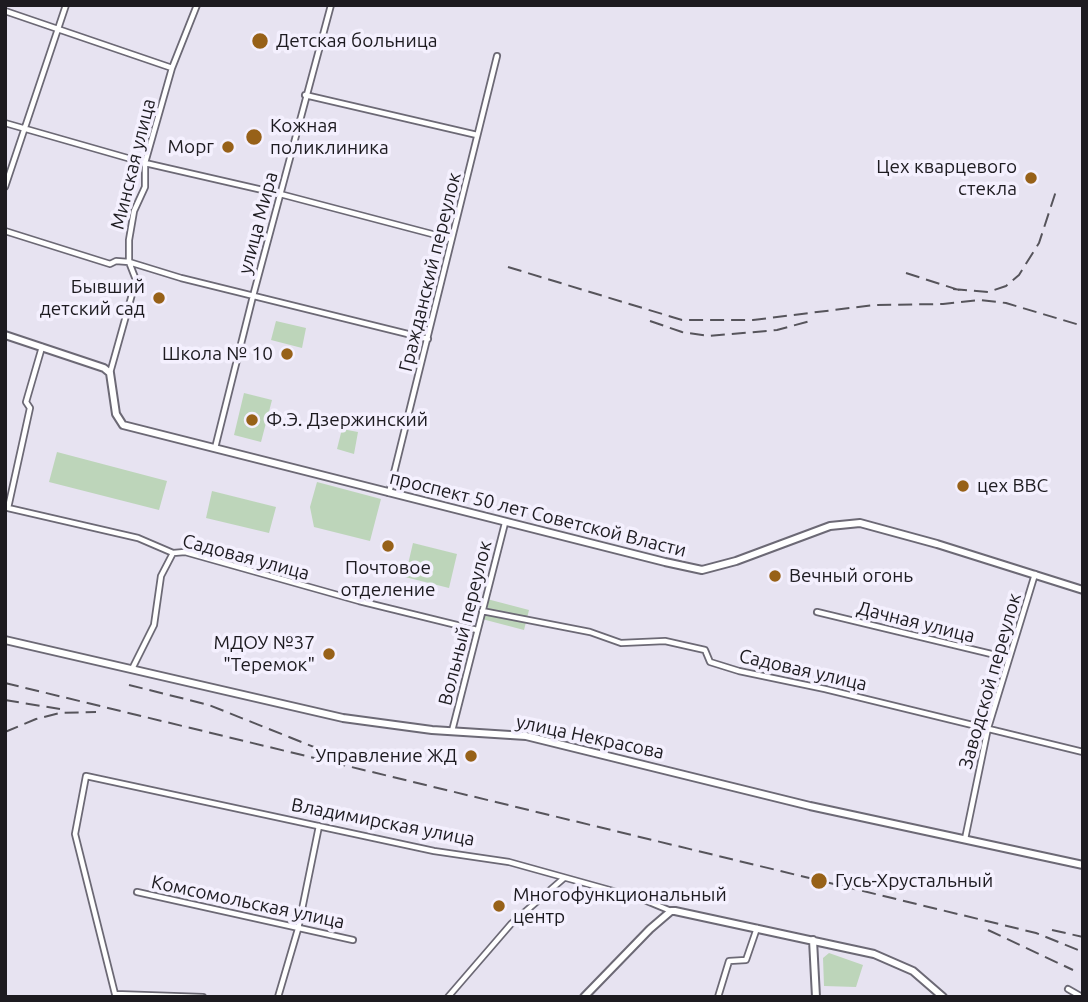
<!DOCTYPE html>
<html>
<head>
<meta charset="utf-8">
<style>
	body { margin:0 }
	#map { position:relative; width:1088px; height:1002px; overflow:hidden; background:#e7e3f1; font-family:Ubuntu,sans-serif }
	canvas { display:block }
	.frame { position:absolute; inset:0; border:7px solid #1d1b20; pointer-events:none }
</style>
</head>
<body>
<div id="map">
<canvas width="1088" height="1002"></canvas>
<div class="frame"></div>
</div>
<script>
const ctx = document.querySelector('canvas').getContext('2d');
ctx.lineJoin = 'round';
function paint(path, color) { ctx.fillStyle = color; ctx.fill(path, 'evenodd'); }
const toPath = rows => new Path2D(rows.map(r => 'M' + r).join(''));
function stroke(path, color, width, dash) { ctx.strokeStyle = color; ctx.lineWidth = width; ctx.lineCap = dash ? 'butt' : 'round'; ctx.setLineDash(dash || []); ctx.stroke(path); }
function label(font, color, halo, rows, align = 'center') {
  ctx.font = font + ' Ubuntu,sans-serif'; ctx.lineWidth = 7; ctx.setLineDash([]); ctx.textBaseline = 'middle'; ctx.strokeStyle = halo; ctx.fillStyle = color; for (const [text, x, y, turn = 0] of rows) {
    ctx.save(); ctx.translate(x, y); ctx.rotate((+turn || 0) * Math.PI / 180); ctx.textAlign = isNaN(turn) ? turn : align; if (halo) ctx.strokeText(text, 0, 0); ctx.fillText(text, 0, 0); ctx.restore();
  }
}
paint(toPath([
	[276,321,306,328,302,348,271,340],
	[244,393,272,400,261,442,234,435],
	[342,429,358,432,354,454,337,449],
	[57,452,167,481,159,510,49,482],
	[317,482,381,499,370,541,314,527,310,507],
	[212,491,276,507,269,533,206,518],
	[413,543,457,554,449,588,405,577],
	[487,599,529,610,524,630,482,619],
	[829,953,863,965,856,987,824,986,823,958]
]), '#bdd5ba');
const street = toPath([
	[5,11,172,68],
	[305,95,477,135],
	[5,123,145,163,280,194,451,239],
	[5,187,66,5],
	[5,231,110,264,116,261,129,262,181,278,428,339],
	[42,347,26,402,30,408,8,508,138,538,173,553,185,552,359,601,477,630],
	[110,373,136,280,129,262,129,240,134,211,145,187,145,163,172,68,197,5],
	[215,448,253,296,331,5],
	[389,493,497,56],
	[482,611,590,632,621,643,665,641,705,650,710,662,739,671,825,689,1083,752],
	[817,612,1008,658],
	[132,669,154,625,161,576,173,553],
	[452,731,505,523],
	[965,839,988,728,1035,574],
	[137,892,353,940],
	[1068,989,1082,997],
	[203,997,115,994,75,834,86,776,434,851,509,862,642,899,671,911],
	[278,997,298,929,319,826],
	[448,997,511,924,564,878],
	[718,997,729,961,746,960,757,928]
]);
const secondary = toPath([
	[5,335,104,368,110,373,116,414,123,425,665,562,702,570,736,561,830,526,860,523,937,544,1083,590],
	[5,640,343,718,432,730,526,736,810,806,1083,865],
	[813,940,816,997],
	[584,997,650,929,671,911,675,911,874,954,913,971,943,997]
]);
stroke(street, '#6c6975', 8);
stroke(secondary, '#6c6975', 10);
stroke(street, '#fff', 4.5);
stroke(secondary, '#fff', 6);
stroke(toPath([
	[508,267,682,320,753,320,874,305,943,304,980,300,1006,303,1083,326],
	[906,273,962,291],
	[953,289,988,292,1006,286,1019,275,1039,243,1056,191],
	[650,321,682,332,709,336,777,330,810,321],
	[5,683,1036,933,1083,952],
	[129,685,209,705,329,753],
	[5,700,60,709],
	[5,732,36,719,60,713,96,712],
	[988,930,1073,970],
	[1052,930,1083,937]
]), '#56545b', 2, [14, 7]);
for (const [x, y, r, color] of [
	[260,41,9,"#976118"],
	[254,137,9,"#976118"],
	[228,147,7,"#976118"],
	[1031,178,7,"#976118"],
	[159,298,7,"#976118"],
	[287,354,7,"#976118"],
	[252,420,7,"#976118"],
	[963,486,7,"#976118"],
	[388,546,7,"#976118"],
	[775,576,7,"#976118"],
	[329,654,7,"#976118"],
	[471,756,7,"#976118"],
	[819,881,9,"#976118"],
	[499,906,7,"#976118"]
]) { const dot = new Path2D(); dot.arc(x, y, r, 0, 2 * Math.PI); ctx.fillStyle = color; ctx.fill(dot); stroke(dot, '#f4f0fe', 2.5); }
label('19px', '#1d1b20', '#f4f0fe', [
	["Детская больница",276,41],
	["Кожная",270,126],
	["поликлиника",270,148],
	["Морг",214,147,"right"],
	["Цех кварцевого",1017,167,"right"],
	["стекла",1017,189,"right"],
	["Бывший",145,287,"right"],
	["детский сад",145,309,"right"],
	["Школа № 10",273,354,"right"],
	["Ф.Э. Дзержинский",266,420],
	["цех ВВС",977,486],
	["Почтовое",388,568,"center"],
	["отделение",388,590,"center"],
	["Вечный огонь",789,576],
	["МДОУ №37",315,643,"right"],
	["\"Теремок\"",315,665,"right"],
	["Управление ЖД",457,756,"right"],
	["Гусь-Хрустальный",835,881],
	["Многофункциональный",513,895],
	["центр",513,917]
], 'left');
label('19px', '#1d1b20', '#f4f0fe', [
	["Минская улица",133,164,-76],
	["улица Мира",258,223,-75],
	["Гражданский переулок",430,272,-76],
	["проспект 50 лет Советской Власти",538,514,14],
	["Садовая улица",246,557,15],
	["Дачная улица",916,622,14],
	["Вольный переулок",465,623,-76],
	["Садовая улица",803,670,13],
	["Заводской переулок",990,681,-74],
	["улица Некрасова",590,737,12],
	["Владимирская улица",383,822,11],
	["Комсомольская улица",248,902,12]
]);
</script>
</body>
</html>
